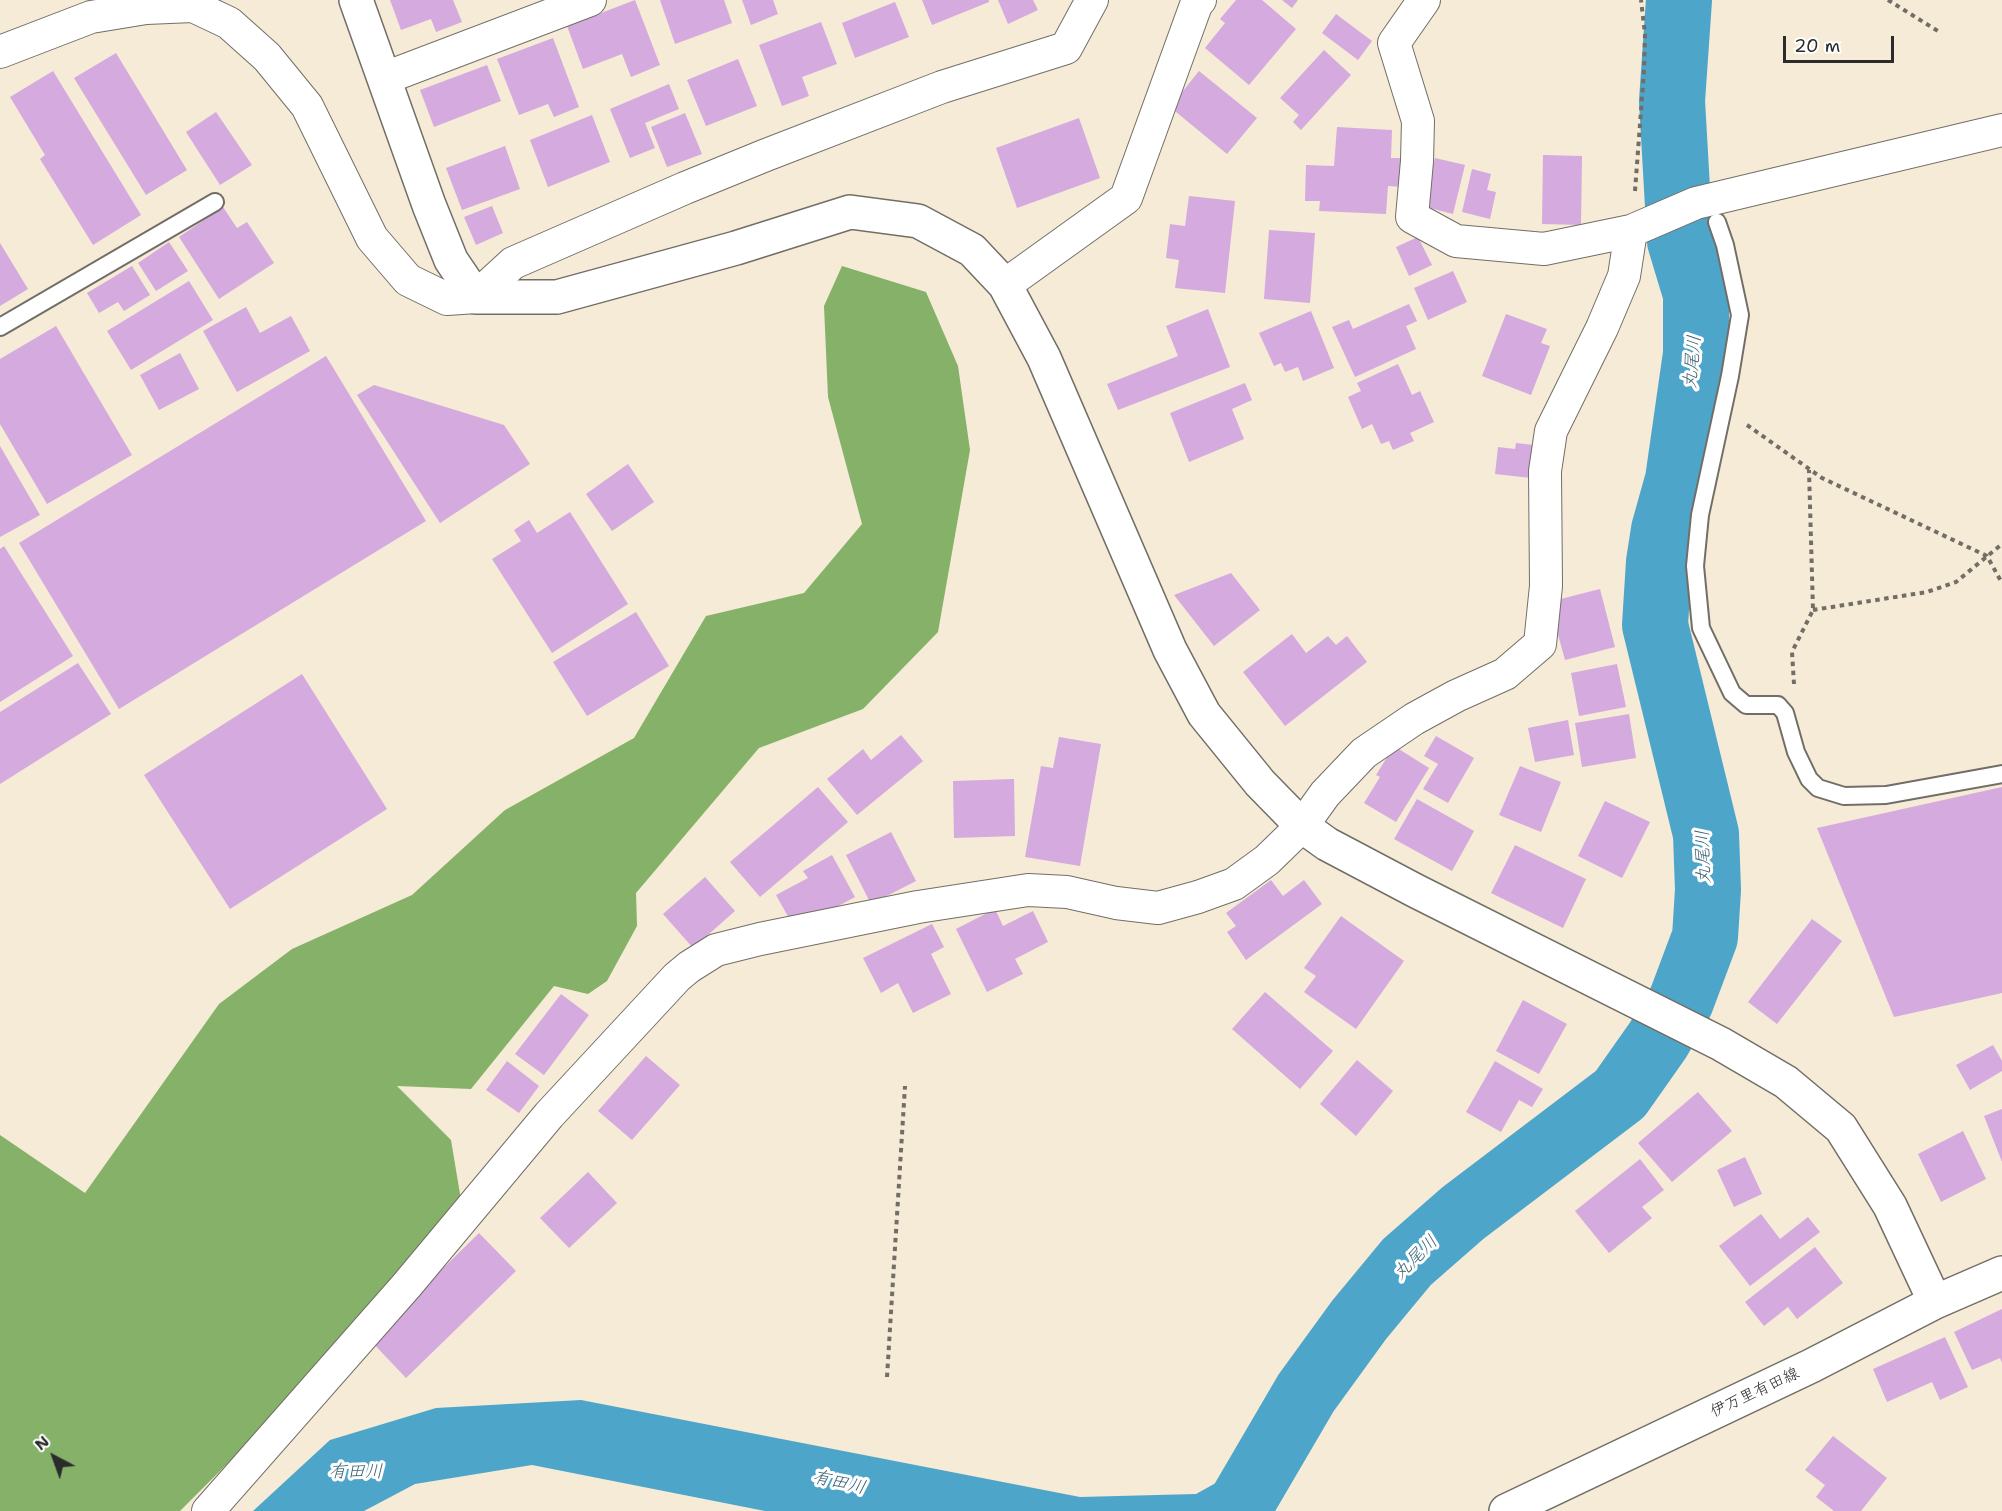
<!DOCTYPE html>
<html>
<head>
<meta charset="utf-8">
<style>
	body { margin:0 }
	#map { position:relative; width:2002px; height:1511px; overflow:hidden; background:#f5ebd6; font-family:"Shantell Sans",sans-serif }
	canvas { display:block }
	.north { position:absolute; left:24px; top:1427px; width:60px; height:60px; -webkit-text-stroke:4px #fff; paint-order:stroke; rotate:319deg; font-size:16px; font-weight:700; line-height:24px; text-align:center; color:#2b2b2b }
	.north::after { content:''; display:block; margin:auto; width:21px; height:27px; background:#2b2b2b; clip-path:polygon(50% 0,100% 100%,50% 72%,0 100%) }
	.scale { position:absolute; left:1783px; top:36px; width:111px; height:27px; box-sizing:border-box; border:3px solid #2b2b2b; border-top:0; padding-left:8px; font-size:18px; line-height:21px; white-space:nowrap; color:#2b2b2b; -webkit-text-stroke:4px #fff; paint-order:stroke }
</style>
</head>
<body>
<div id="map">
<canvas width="2002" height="1511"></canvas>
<div class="north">N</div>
<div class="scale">20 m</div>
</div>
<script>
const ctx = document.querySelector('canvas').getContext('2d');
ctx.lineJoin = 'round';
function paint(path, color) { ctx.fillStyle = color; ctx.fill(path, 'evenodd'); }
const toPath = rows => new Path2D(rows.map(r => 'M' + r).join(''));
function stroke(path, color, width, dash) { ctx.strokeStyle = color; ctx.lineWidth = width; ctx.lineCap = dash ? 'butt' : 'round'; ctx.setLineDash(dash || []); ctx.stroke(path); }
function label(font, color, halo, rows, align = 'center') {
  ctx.font = font + ' "Shantell Sans","Klee One",sans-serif'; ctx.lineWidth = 6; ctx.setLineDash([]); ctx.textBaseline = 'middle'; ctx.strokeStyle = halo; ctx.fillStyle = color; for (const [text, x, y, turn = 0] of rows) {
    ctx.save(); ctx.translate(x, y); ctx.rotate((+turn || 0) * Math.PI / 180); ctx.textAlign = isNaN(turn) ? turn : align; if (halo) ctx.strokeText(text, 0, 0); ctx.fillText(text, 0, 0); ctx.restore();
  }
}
paint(toPath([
	[842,266,926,292,958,366,970,450,938,632,863,709,759,748,636,893,637,926,607,981,588,994,554,986,471,1089,397,1086,451,1140,461,1200,269,1422,180,1511,0,1511,0,1135,85,1193,219,1004,292,949,412,895,505,810,634,738,706,616,804,593,862,524,828,397,824,306]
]), '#85b168');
paint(toPath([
	[581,1400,1080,1497,1196,1494,1232,1474,1244,1505,1243,1511,765,1511,532,1465,415,1484,364,1511,253,1511,330,1440,436,1408]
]), '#4da5ca');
stroke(toPath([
	[1237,1511,1306,1393,1359,1320,1407,1262,1463,1213,1620,1094,1658,1040,1681,1001,1705,937,1708,890,1706,834,1655,625,1659,562,1664,530,1678,480,1696,354,1696,294,1680,241,1672,101,1679,0]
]), '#4da5ca', 66);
paint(toPath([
	[390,0,453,0,462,22,436,32,431,19,401,30],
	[635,0,660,65,631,77,622,54,583,69,567,26],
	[660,0,724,0,732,23,675,44],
	[742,0,773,0,778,14,751,25],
	[922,0,989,0,989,2,932,25],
	[998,0,1033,0,1038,10,1008,24],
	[1236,0,1262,0,1296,29,1249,85,1205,48,1225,23,1220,19],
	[1282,0,1298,0,1292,8],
	[895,2,909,37,855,58,842,23],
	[1336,14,1372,41,1358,60,1322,33],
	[821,22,837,64,802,77,809,96,782,106,759,45],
	[553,38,579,107,554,117,548,104,519,115,497,59],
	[1324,50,1351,75,1301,130,1293,122,1299,115,1280,98],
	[116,53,187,170,146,195,74,78],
	[738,59,757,106,706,126,687,80],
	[487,65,501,101,434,127,420,90],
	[53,71,141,215,93,245,40,159,45,155,10,97],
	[1199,71,1257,118,1227,154,1170,107],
	[669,84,679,109,645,123,655,148,630,158,610,109],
	[216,112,252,165,220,185,186,132],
	[685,113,702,154,667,167,651,127],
	[592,115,610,162,548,187,530,140],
	[1079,118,1100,178,1017,208,996,148],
	[1337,127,1392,130,1391,158,1403,158,1402,187,1388,186,1386,214,1319,211,1320,201,1305,201,1306,165,1334,166],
	[505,146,520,189,462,210,446,168],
	[1543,155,1582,156,1581,225,1542,224],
	[1435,158,1465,165,1453,214,1422,206],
	[1472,169,1491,174,1487,190,1496,192,1490,219,1462,212],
	[1189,196,1235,201,1225,293,1175,288,1179,260,1166,258,1170,224,1185,226],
	[492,206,503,233,476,245,464,217],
	[223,207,237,228,247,222,274,263,219,299,179,237],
	[1269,230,1315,233,1310,303,1264,299],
	[1418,237,1432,265,1409,276,1396,247],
	[169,242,188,271,156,291,138,263],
	[0,243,28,289,0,306],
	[132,266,150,295,124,311,118,302,99,313,87,293],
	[1453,271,1467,302,1428,320,1414,288],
	[189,281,213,320,131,370,107,331],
	[1409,304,1417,321,1406,326,1416,349,1355,377,1332,327,1349,320,1353,329],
	[246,307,260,333,291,316,310,351,237,392,203,331],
	[1208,309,1230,367,1118,410,1107,384,1178,356,1166,326],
	[1311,311,1334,368,1303,381,1298,367,1285,372,1281,363,1274,366,1259,333],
	[1506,314,1547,329,1541,343,1550,346,1531,395,1482,376],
	[56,326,132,455,47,504,0,424,0,359],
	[180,353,199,389,159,410,140,375],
	[326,356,426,521,119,709,19,543],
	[1398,364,1412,395,1420,391,1434,422,1410,433,1414,441,1393,450,1389,441,1381,444,1372,424,1362,429,1348,397,1361,391,1357,383],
	[1245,383,1252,400,1232,409,1244,439,1189,462,1170,413],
	[374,385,504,425,530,464,440,523,357,395],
	[1516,443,1534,445,1531,478,1495,474,1498,447,1515,449],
	[0,446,40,515,0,537],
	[628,464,654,502,612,531,586,494],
	[570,512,628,604,552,653,492,559,521,541,514,530,529,520,537,533],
	[4,546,73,656,0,702,0,549],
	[1231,573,1260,610,1214,646,1174,595],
	[1600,589,1615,647,1565,660,1549,602],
	[636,612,669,666,587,716,553,662],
	[1292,634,1306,653,1328,636,1336,645,1347,636,1367,662,1285,726,1243,672],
	[78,663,111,714,0,784,0,712],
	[1617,664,1626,707,1579,716,1571,673],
	[302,674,387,809,230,909,144,775],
	[1629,714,1636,758,1582,767,1575,723],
	[1568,720,1574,755,1535,762,1528,728],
	[901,735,923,761,857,815,827,779,863,749,871,760],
	[1436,736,1474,758,1448,803,1423,789,1438,764,1424,756],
	[1059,737,1101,744,1080,866,1025,857,1041,766,1053,768],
	[1394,746,1429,768,1396,822,1364,803,1380,777,1376,775],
	[1520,766,1561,782,1541,832,1499,815],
	[1014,779,1015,836,954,838,953,781],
	[818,787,848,822,760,897,730,862],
	[2002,787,2002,993,1894,1017,1817,828],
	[1417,799,1474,831,1452,871,1394,839],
	[1605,801,1650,822,1622,878,1578,856],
	[891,832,916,881,871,904,846,855],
	[1515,845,1586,879,1563,928,1491,893],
	[832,855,855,897,795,929,776,895,808,878,803,871],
	[705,877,735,911,693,948,663,914],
	[1271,880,1283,896,1304,880,1322,904,1246,960,1227,932,1236,926,1226,913],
	[995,909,1003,926,1033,911,1048,942,1015,959,1023,974,987,992,956,929],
	[1341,916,1404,961,1356,1029,1304,992,1316,976,1304,968],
	[1812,919,1842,941,1777,1024,1748,1002],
	[932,924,944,947,931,954,951,994,913,1013,898,983,881,993,863,958],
	[1265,992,1333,1051,1300,1089,1232,1029],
	[561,994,589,1015,544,1075,515,1054],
	[1523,1000,1567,1024,1539,1074,1496,1051],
	[1993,1045,2002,1061,2002,1071,1970,1090,1956,1065],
	[646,1056,680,1085,632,1140,598,1111],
	[1357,1060,1393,1091,1356,1136,1320,1104],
	[507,1061,539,1086,519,1113,486,1090],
	[1495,1061,1543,1089,1532,1107,1519,1100,1501,1132,1466,1112],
	[1698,1092,1732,1131,1672,1182,1638,1143],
	[2002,1109,2002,1162,1984,1116],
	[1963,1131,1986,1179,1941,1202,1918,1154],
	[1745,1157,1762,1194,1734,1207,1717,1170],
	[1640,1159,1664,1190,1642,1207,1652,1218,1609,1253,1575,1211],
	[588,1172,617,1203,569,1248,540,1218],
	[1761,1214,1780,1239,1808,1217,1820,1232,1750,1286,1719,1246],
	[479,1233,516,1271,406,1378,370,1340],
	[1815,1247,1843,1283,1797,1319,1788,1307,1764,1326,1745,1302],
	[2002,1309,2002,1363,2000,1358,1972,1370,1954,1332],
	[1945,1337,1968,1387,1940,1400,1932,1382,1887,1402,1873,1369],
	[1833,1436,1887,1478,1861,1511,1834,1511,1816,1497,1825,1485,1805,1470]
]), '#d4aadf');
const lane = toPath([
	[1717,222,1725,245,1740,315,1730,376,1700,515,1695,566,1701,628,1732,693,1746,705,1778,705,1785,713,1796,752,1809,779,1818,788,1844,796,1886,795,2002,774],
	[0,327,215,202]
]);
const street = toPath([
	[1424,0,1394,43,1418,121,1417,161,1412,217,1456,241,1544,249,1631,231,1696,203,2002,130],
	[0,52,91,17,146,8,193,6,229,23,267,57,307,106,372,238,408,280,447,299,476,297,513,263,685,188,766,155,942,87,1066,48,1092,0],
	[385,78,590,0],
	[1005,285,1126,198,1196,5,1200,0],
	[208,1511,407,1285,549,1115,677,977,689,967,716,950,760,939,918,907,1028,890,1067,892,1116,903,1158,908,1198,897,1234,884,1267,860,1302,826,1325,794,1364,753,1414,719,1456,696,1505,674,1540,644,1546,586,1545,471,1551,431,1602,328,1624,276,1631,231]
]);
const secondary = toPath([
	[356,0,429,205,451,260,476,297,557,297,736,248,850,212,918,221,972,250,1005,285,1044,358,1170,650,1204,714,1260,783,1302,826,1327,844,1416,891,1721,1044,1786,1082,1841,1128,1890,1206,1935,1302],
	[1506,1511,1811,1366,1935,1302,2002,1273]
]);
stroke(lane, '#726e67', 20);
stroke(street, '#726e67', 34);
stroke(secondary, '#726e67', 36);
stroke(toPath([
	[1888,0,1941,33],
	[1635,191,1644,71,1645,34,1641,0],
	[1747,425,1822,478,1987,556,2002,583],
	[1813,610,1927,592,1956,582,2002,544],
	[1794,684,1792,652,1813,610,1809,470],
	[887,1377,905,1086]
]), '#726e67', 4, [4.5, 4.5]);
stroke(lane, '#fff', 16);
stroke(street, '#fff', 32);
stroke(secondary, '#fff', 33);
label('16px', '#2b2b2b', '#fff', [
	["伊万里有田線",1755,1393,-25]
]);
label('italic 18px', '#3a6273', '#fff', [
	["丸尾川",1693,362,-85],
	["丸尾川",1704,857,-92],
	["丸尾川",1416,1258,-45],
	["有田川",356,1472],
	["有田川",839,1483,13]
]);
</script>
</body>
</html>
